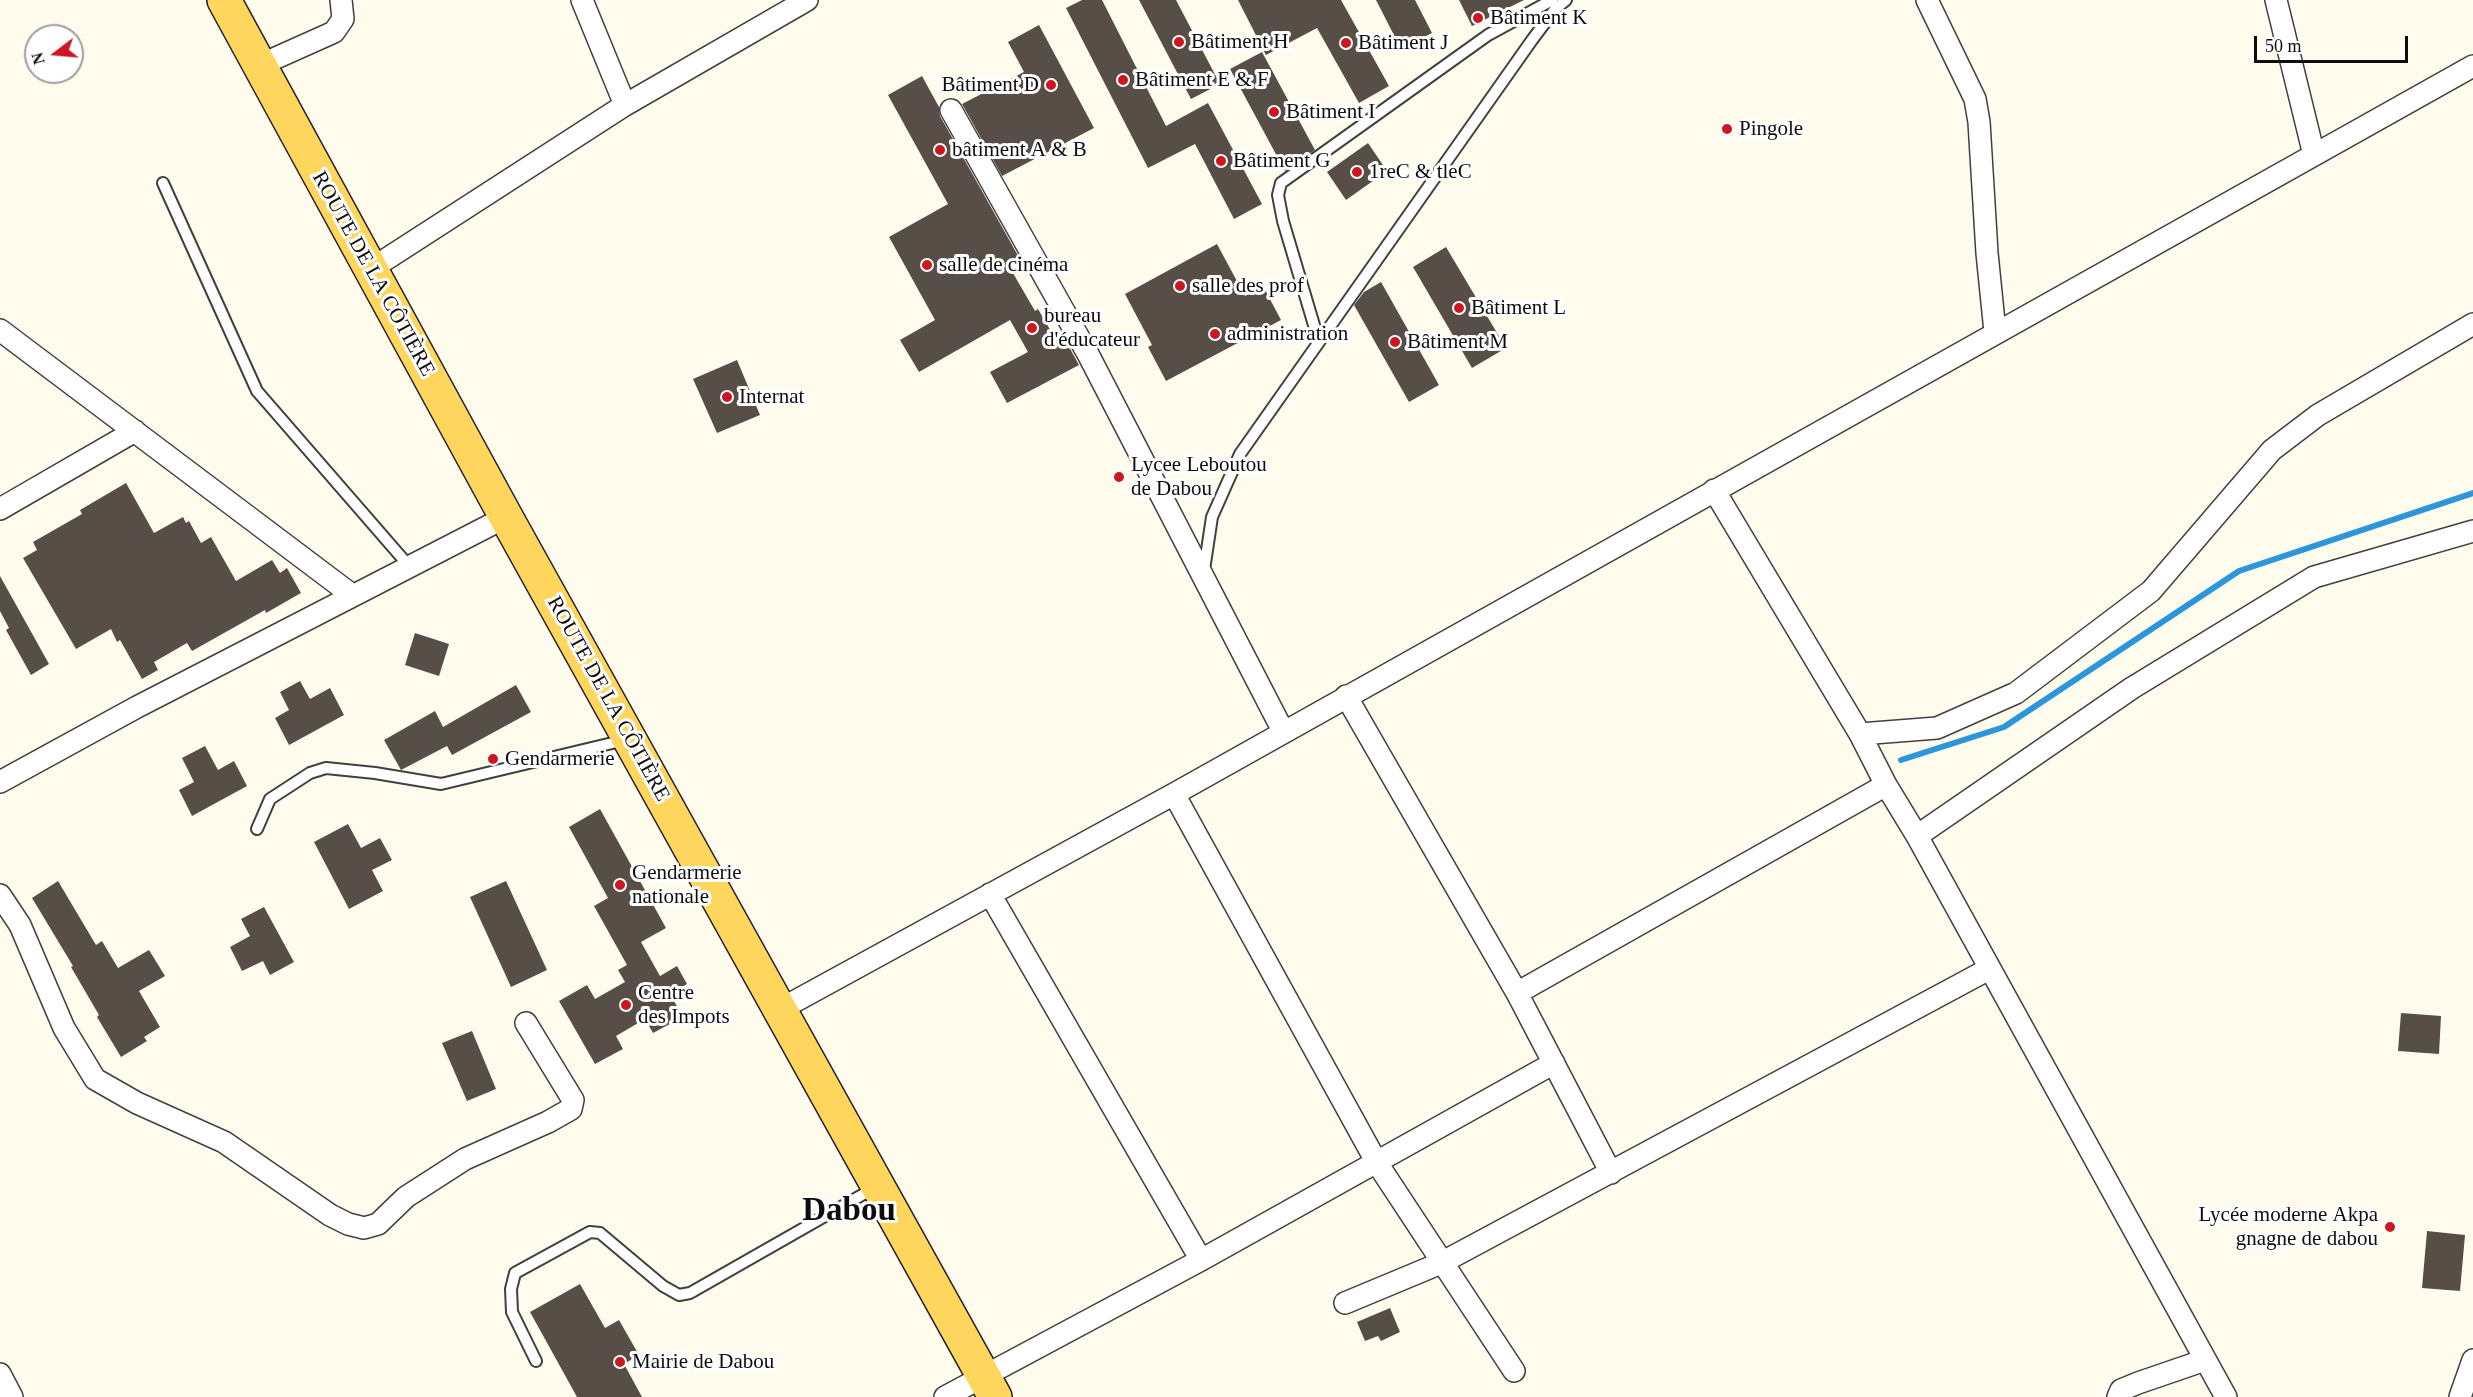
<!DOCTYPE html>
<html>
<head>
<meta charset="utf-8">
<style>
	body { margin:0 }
	#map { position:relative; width:2473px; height:1397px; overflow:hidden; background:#fffbed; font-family:Georgia,serif }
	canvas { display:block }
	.north { position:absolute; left:24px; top:24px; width:60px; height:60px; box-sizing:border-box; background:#fff; border:2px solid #9e9e9e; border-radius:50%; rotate:254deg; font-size:16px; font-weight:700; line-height:24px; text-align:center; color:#0d0d0d }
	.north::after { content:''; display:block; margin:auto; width:21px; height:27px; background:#ca1721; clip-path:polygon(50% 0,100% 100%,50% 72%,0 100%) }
	.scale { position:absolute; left:2254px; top:36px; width:154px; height:27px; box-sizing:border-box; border:3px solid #0d0d0d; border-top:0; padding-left:8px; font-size:18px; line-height:21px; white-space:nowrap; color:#0d0d0d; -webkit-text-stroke:4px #fff; paint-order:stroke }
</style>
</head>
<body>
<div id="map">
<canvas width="2473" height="1397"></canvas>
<div class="north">N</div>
<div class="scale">50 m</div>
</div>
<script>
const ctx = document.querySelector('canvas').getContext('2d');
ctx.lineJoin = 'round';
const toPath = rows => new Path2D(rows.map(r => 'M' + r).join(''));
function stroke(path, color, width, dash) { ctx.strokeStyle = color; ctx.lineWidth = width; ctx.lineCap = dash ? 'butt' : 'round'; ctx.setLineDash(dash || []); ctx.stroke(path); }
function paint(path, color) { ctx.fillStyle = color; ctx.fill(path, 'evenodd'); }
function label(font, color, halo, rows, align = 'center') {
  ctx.font = font + ' Georgia,serif'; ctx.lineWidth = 6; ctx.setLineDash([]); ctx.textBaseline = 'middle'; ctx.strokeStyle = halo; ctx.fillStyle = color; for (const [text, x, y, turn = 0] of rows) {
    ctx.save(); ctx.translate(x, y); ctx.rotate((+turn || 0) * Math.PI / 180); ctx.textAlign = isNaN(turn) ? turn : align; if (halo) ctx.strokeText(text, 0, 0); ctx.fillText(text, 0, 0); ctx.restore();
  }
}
stroke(toPath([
	[1901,760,2004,727,2239,571,2473,493]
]), '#2b96da', 6);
paint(toPath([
	[1082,0,1102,0,1166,126,1208,103,1262,204,1234,219,1195,144,1148,168,1066,8],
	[1139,0,1176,0,1220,84,1191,99],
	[1238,0,1341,0,1389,86,1359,103,1317,28,1266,55],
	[1376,0,1415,0,1432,33,1401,49],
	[1459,0,1524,0,1472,26],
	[1039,25,1094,128,1002,176,962,104,1024,72,1008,42],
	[1262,52,1315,150,1285,171,1230,69],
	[922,76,939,107,940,116,1021,261,1010,268,1035,311,1038,309,1055,338,1062,334,1079,365,1007,403,990,372,1028,352,1010,320,919,372,900,340,935,320,889,237,948,204,888,95],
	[1368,143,1387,171,1346,200,1327,172],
	[1217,244,1245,296,1263,286,1281,320,1166,381,1148,347,1152,345,1125,294],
	[1446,247,1506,348,1472,368,1413,267],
	[1381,282,1439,385,1409,402,1354,305,1364,292],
	[737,360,760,415,717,433,693,379],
	[126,483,154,533,183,517,186,523,189,521,201,543,211,537,236,581,272,560,280,573,287,568,301,593,266,613,265,610,192,651,187,643,154,662,158,670,142,679,120,640,117,642,111,629,76,649,23,558,37,550,33,542,82,514,80,510],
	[0,576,49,664,31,675,6,630,9,628,0,611],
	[415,633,449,644,439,676,405,665],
	[300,681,310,699,330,688,344,715,289,745,275,718,289,710,280,692],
	[516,685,531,712,452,755,447,746,401,770,384,740,435,711,443,727],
	[205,746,218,770,234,761,247,786,192,816,179,790,194,782,182,758],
	[600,809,666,928,641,942,660,976,677,966,687,984,670,994,683,1017,653,1033,645,1019,616,1036,623,1049,595,1064,559,1001,587,985,595,999,625,982,618,970,627,965,594,906,608,898,569,827],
	[348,824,361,848,380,838,392,860,372,870,383,891,349,909,314,842],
	[58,881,96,945,102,941,118,968,149,950,165,976,139,991,160,1027,144,1037,147,1041,121,1057,97,1017,99,1015,71,967,73,966,32,898],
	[506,881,547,970,511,987,470,897],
	[264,907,294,962,270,975,263,961,242,971,230,947,250,936,241,919],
	[2401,1013,2441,1016,2439,1054,2398,1051],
	[472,1031,496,1089,467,1101,442,1043],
	[2427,1231,2465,1235,2460,1291,2422,1288],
	[580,1284,605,1328,619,1320,639,1355,624,1364,642,1397,577,1397,530,1312],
	[1390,1308,1400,1332,1381,1341,1378,1336,1365,1341,1357,1322]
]), '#574e48');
const service = toPath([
	[163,183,257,391,409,566],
	[1319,342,1283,221,1278,195,1281,183,1488,35,1552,0],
	[1204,570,1212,517,1240,454,1532,40,1556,8,1566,0],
	[257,829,270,799,310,773,326,768,375,773,441,784,625,740],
	[536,1361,512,1312,511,1289,515,1273,590,1232,600,1233,663,1286,679,1295,690,1293,876,1187]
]);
const minor = toPath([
	[582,0,625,105],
	[1927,0,1975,99,1979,122,1987,253,1995,332],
	[2276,0,2314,155],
	[258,66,334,32,343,19,341,0],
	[951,110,1088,354,1283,731],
	[371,269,625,105,807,0],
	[0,330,352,595],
	[1714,490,1860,734,1886,785,1917,836,2226,1397],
	[0,509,135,431],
	[1346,696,1517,993,1611,1173],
	[1860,734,1937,728,2016,693,2151,591,2272,450,2318,415,2473,324],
	[0,782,137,707,506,517],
	[1174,794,1377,1163,1514,1371],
	[1917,836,2132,688,2314,577,2473,531],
	[990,894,1201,1260],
	[0,895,20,925,64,1028,95,1079,137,1103,224,1142,330,1215,348,1224,364,1228,378,1224,406,1197,465,1159,548,1122,571,1109,573,1100,526,1023],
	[1517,993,1886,785],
	[779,1010,1174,794,2473,66],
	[1345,1303,1441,1263,1989,969],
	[0,1374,12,1397],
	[945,1397,1201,1260,1554,1063],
	[2118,1397,2121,1390,2138,1383,2205,1360],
	[2460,1397,2473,1360]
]);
const primary = toPath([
	[224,0,506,517,995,1397]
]);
stroke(service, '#404040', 14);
stroke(minor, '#404040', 24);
stroke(primary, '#1e1e1e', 36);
stroke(service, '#fff', 10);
stroke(minor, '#fff', 21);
stroke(primary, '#ffd65d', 33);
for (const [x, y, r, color] of [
	[1478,18,6,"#ca1721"],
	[1179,42,6,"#ca1721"],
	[1346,43,6,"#ca1721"],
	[1123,80,6,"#ca1721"],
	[1051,85,6,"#ca1721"],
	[1274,112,6,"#ca1721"],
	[1727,129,6,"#ca1721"],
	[940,150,6,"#ca1721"],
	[1221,161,6,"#ca1721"],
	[1357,172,6,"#ca1721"],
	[927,265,6,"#ca1721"],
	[1180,286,6,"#ca1721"],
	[1459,308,6,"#ca1721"],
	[1032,328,6,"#ca1721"],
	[1215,334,6,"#ca1721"],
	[1395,342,6,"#ca1721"],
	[727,397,6,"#ca1721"],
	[1119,477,6,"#ca1721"],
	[493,759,6,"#ca1721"],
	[620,885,6,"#ca1721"],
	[626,1005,6,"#ca1721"],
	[2390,1227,6,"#ca1721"],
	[620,1362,6,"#ca1721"]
]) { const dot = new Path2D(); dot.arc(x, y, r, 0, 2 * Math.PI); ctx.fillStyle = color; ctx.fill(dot); stroke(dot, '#fff', 2); }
label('21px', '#0d0d0d', '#fff', [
	["Bâtiment K",1490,18],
	["Bâtiment H",1191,42],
	["Bâtiment J",1358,43],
	["Bâtiment E & F",1135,80],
	["Bâtiment D",1039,85,"right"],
	["Bâtiment I",1286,112],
	["Pingole",1739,129],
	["bâtiment A & B",952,150],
	["Bâtiment G",1233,161],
	["1reC & tleC",1369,172],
	["salle de cinéma",939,265],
	["salle des prof",1192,286],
	["Bâtiment L",1471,308],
	["bureau",1044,316],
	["d'éducateur",1044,340],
	["administration",1227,334],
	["Bâtiment M",1407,342],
	["Internat",739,397],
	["Lycee Leboutou",1131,465],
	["de Dabou",1131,489],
	["Gendarmerie",505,759],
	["Gendarmerie",632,873],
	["nationale",632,897],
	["Centre",638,993],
	["des Impots",638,1017],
	["Lycée moderne Akpa",2378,1215,"right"],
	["gnagne de dabou",2378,1239,"right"],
	["Mairie de Dabou",632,1362]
], 'left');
label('21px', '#0d0d0d', '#fff', [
	["ROUTE DE LA CÔTIÈRE",373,274,61],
	["ROUTE DE LA CÔTIÈRE",608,699,61]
]);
label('bold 33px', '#0d0d0d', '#fff', [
	["Dabou",849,1211]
]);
</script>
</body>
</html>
